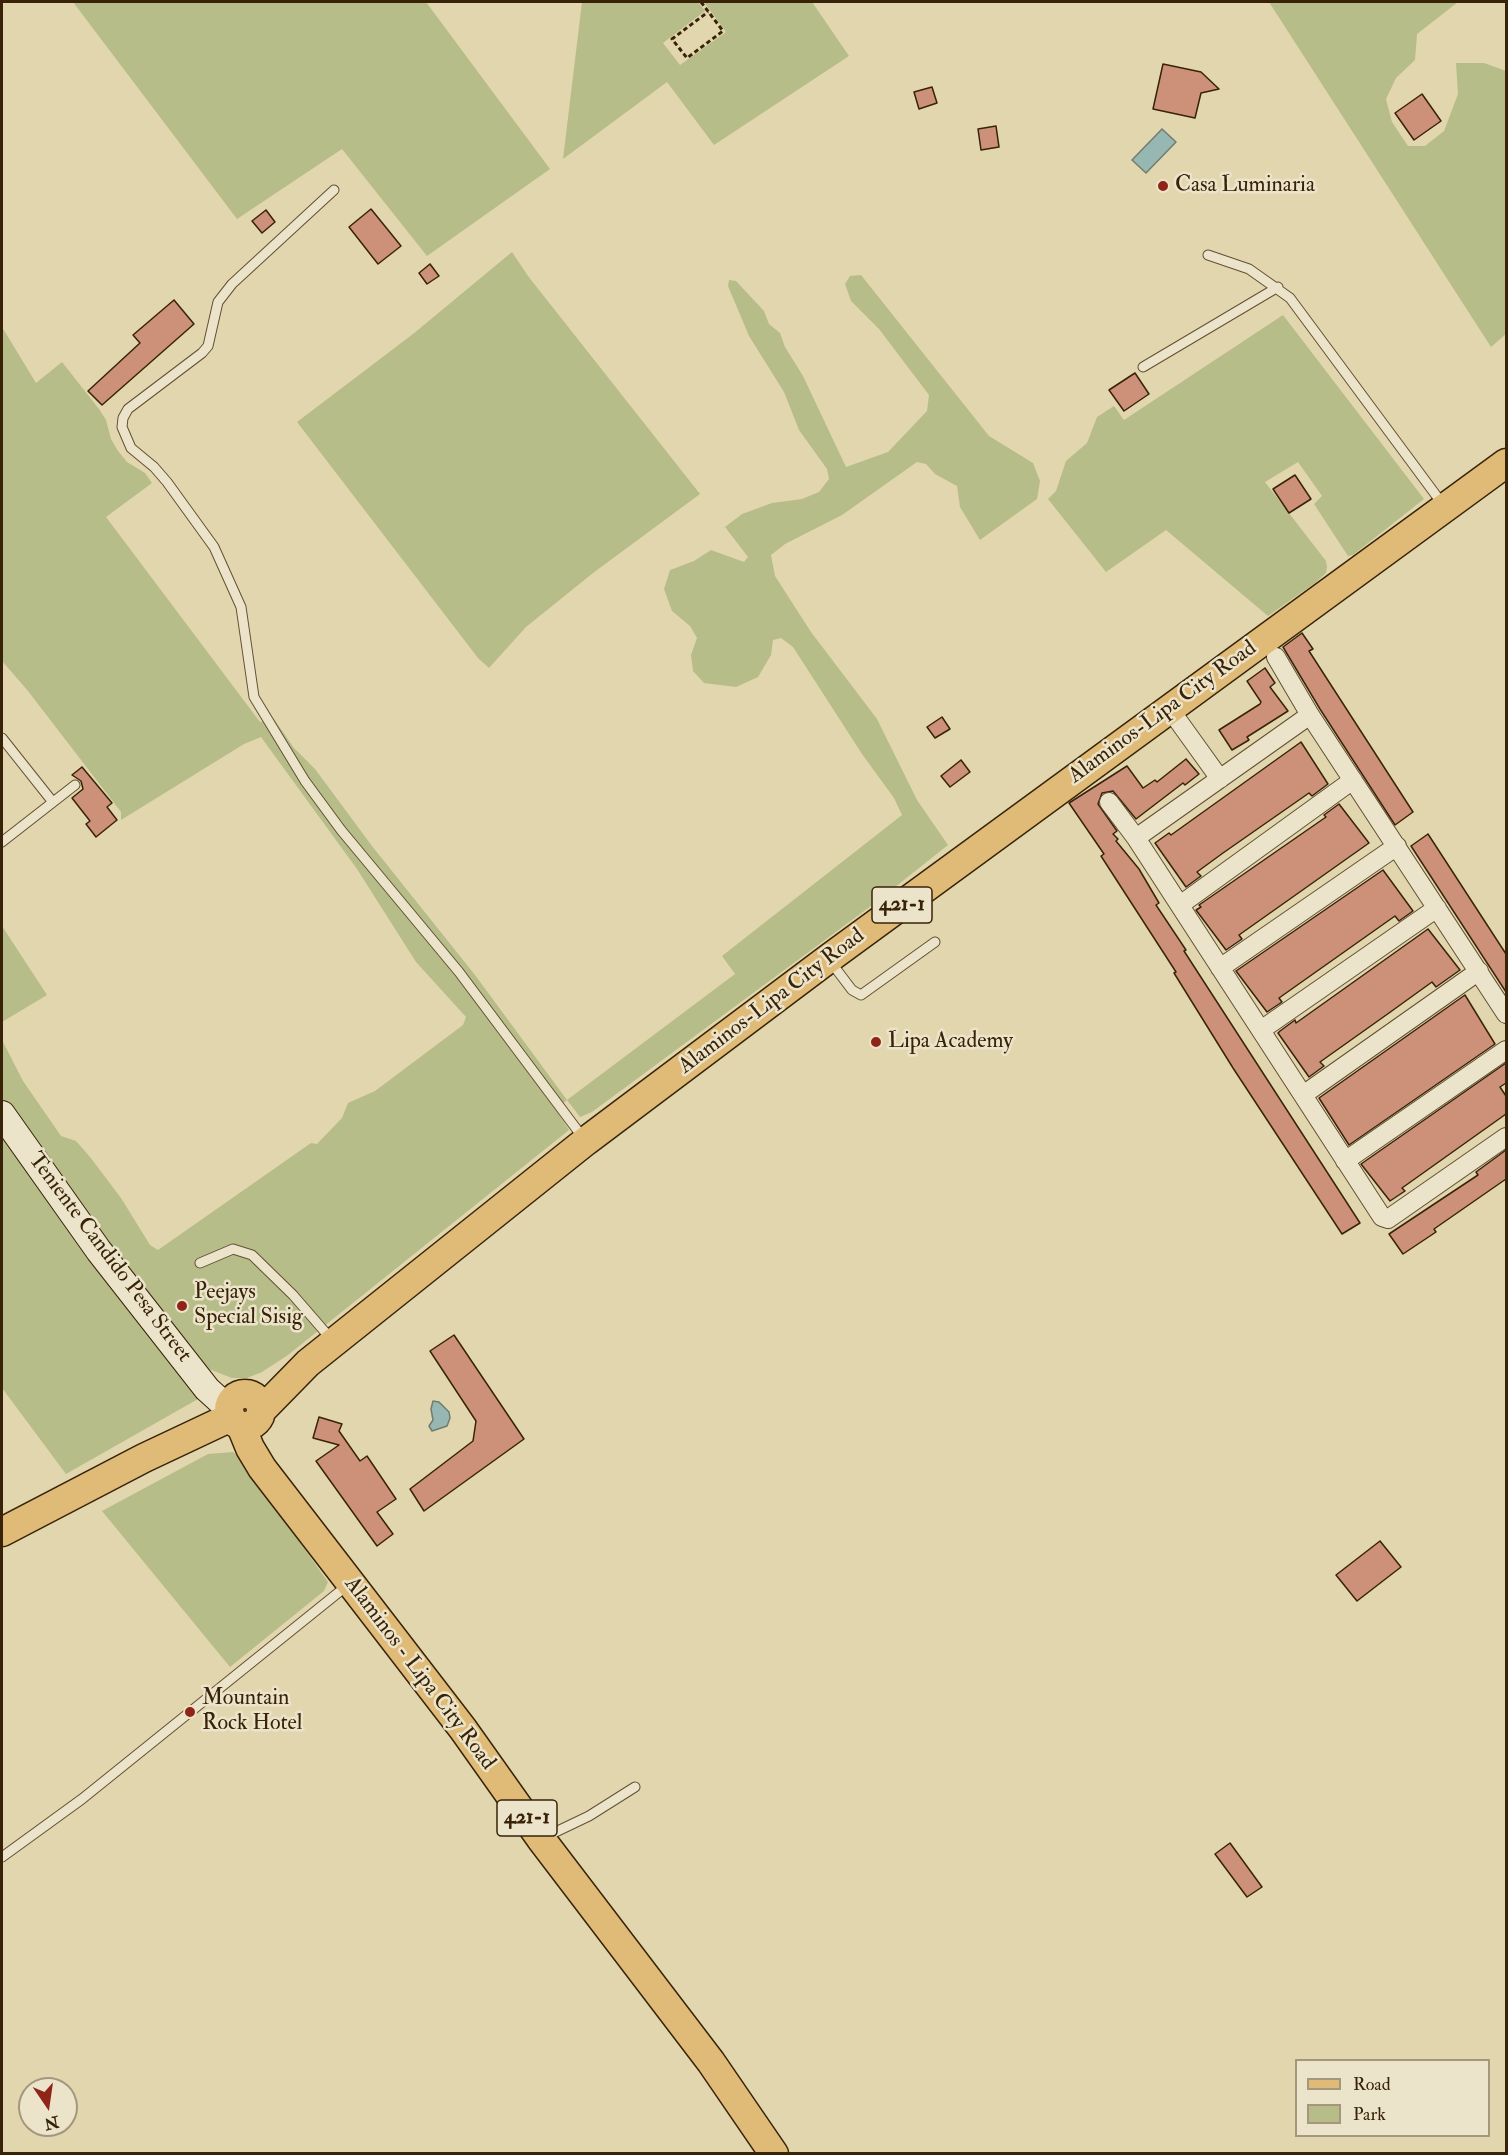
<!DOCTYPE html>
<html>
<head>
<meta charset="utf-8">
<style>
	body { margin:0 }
	#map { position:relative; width:1508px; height:2155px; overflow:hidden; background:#e1d6ae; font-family:"IM FELL Double Pica",serif }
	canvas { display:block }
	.frame { position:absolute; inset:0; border:3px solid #382308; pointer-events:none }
	.legend { position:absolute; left:1295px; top:2059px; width:195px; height:78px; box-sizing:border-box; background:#ece4ca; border:2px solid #a4977c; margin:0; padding:8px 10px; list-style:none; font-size:18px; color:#382308 }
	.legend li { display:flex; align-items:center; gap:12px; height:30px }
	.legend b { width:30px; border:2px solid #a4977c }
	.north { position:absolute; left:18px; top:2077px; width:60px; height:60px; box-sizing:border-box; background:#ece4ca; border:2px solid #a4977c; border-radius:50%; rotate:167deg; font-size:16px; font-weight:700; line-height:24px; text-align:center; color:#382308 }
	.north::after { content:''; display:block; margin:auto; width:21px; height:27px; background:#8f2418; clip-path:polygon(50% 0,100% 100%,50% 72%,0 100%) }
</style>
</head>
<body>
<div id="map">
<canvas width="1508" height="2155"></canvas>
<div class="frame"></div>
<ul class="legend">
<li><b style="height:8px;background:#e0bb77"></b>Road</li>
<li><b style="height:16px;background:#b7bd88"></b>Park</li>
</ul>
<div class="north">N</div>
</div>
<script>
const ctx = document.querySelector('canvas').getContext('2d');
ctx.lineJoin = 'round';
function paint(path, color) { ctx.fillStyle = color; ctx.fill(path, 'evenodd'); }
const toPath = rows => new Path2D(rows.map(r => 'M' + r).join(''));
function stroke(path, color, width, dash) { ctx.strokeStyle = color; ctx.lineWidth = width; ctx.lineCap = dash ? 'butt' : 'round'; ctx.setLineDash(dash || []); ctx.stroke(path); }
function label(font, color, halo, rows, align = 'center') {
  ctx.font = font + ' "IM FELL Double Pica",serif'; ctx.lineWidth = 5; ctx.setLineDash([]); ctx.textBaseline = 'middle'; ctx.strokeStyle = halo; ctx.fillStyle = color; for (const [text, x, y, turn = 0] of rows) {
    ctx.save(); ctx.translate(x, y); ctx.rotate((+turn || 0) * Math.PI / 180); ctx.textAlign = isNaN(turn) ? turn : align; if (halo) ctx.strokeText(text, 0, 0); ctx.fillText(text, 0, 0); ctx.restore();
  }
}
paint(toPath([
	[73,2,426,2,550,169,427,256,342,149,237,219],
	[582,2,698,2,705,11,663,43,680,65,726,32,704,2,812,2,849,56,714,145,667,82,563,159],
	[1269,2,1458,2,1417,34,1415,60,1396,78,1386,99,1392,122,1408,146,1425,146,1444,131,1458,94,1456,63,1484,63,1506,71,1506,334,1491,347],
	[512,252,528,276,700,494,593,573,526,627,489,668,478,658,297,422,413,334],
	[861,275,989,436,1033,463,1040,481,1037,499,980,540,960,507,957,486,935,474,926,464,917,462,842,515,785,544,771,555,775,576,811,632,877,719,917,800,948,845,875,903,592,1112,580,1117,567,1100,556,1110,569,1130,288,1355,262,1372,247,1378,232,1378,206,1368,90,1219,2,1098,2,1040,23,1081,61,1136,76,1141,90,1157,121,1198,150,1245,158,1250,311,1143,317,1144,342,1118,348,1103,375,1091,463,1025,466,1017,416,962,357,869,261,737,244,744,121,820,121,812,28,691,2,661,2,327,36,383,62,362,99,409,106,420,111,439,118,451,127,462,145,473,152,483,106,517,260,722,274,719,294,748,315,769,372,846,475,975,567,1100,735,974,722,956,902,815,894,798,862,754,793,647,781,638,773,640,771,655,758,677,736,687,704,683,693,671,691,655,697,638,690,626,672,611,664,589,670,570,694,561,711,550,744,562,748,557,725,527,742,514,772,503,802,499,819,492,829,479,827,469,799,430,784,392,749,336,728,286,729,280,736,281,764,311,769,324,780,333,785,347,803,376,846,467,888,452,927,411,929,395,879,329,851,301,845,284,850,276],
	[1283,315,1424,499,1353,555,1348,556,1314,504,1322,496,1298,462,1265,482,1326,561,1327,567,1326,573,1315,583,1268,616,1166,530,1106,572,1048,499,1056,491,1066,461,1087,443,1097,417,1114,406,1124,420],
	[2,926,47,995,2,1022],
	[2,1134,66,1228,198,1399,66,1474,2,1388],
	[233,1452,239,1457,328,1582,324,1591,230,1667,102,1511,208,1454]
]), '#b7bd88');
const water = toPath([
	[1162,129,1176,142,1146,173,1132,160,1162,129],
	[433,1401,439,1402,449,1412,450,1418,447,1426,432,1431,429,1426,433,1420,431,1409,433,1401]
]);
paint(water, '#97b7b3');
stroke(water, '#717c6f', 1.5);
const building = toPath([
	[1163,64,1201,72,1219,89,1201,93,1195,118,1153,109,1163,64],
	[932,87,937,103,919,109,914,92,932,87],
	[1422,94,1441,121,1414,140,1395,113,1422,94],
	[996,126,999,147,981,150,978,129,996,126],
	[371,209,401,246,378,264,349,227,371,209],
	[266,210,275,222,262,233,252,221,266,210],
	[430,264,439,276,427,284,419,273,430,264],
	[174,300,194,324,102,405,88,391,140,343,133,335,174,300],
	[1135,373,1149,394,1124,411,1109,390,1135,373],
	[1295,475,1311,499,1289,513,1273,489,1295,475],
	[1302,633,1313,649,1309,651,1413,812,1395,825,1320,709,1283,647,1302,633],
	[1265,668,1275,683,1270,687,1288,711,1247,737,1249,740,1232,750,1219,730,1260,704,1261,702,1247,681,1265,668],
	[942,717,950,729,935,738,927,727,942,717],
	[1301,742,1328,784,1312,796,1309,793,1223,853,1197,872,1201,876,1186,887,1155,843,1169,833,1171,835,1301,742],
	[1186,759,1199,774,1185,785,1183,783,1136,819,1113,791,1102,793,1098,804,1117,831,1113,834,1118,839,1116,841,1139,869,1159,903,1156,905,1186,950,1184,951,1360,1223,1342,1234,1233,1068,1174,973,1176,972,1101,856,1104,854,1069,803,1127,766,1143,788,1155,780,1157,782,1186,759],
	[961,760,970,772,950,787,941,776,961,760],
	[82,767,112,803,107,807,117,820,96,837,86,824,90,821,72,798,83,789,81,781,72,775,82,767],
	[1339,804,1369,843,1239,935,1242,939,1226,950,1196,910,1201,907,1199,905,1326,817,1324,815,1339,804],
	[1428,834,1506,954,1506,992,1411,846,1428,834],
	[1383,870,1413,911,1399,921,1395,916,1279,998,1282,1002,1267,1012,1236,971,1383,870],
	[1428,929,1460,970,1436,987,1432,982,1389,1013,1320,1062,1324,1066,1309,1077,1278,1033,1280,1031,1295,1020,1296,1023,1428,929],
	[1465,995,1495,1044,1349,1145,1319,1098,1465,995],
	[1506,1063,1506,1083,1500,1087,1506,1096,1506,1114,1402,1188,1405,1191,1390,1201,1361,1164,1506,1063],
	[1506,1150,1506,1179,1434,1229,1436,1232,1403,1254,1389,1234,1478,1175,1476,1172,1506,1150],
	[454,1335,524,1439,424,1511,410,1489,473,1441,476,1421,430,1351,454,1335],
	[319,1417,342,1424,339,1431,360,1461,367,1456,396,1499,377,1512,393,1534,377,1546,316,1461,339,1445,313,1438,319,1417],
	[1380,1541,1401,1567,1357,1601,1336,1575,1380,1541],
	[1230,1843,1262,1887,1247,1897,1215,1854,1230,1843]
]);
paint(building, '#cd9079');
stroke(building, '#382308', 1.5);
const lane = toPath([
	[334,190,232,284,218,302,208,346,202,353,128,409,123,418,122,427,131,448,154,467,167,482,214,547,241,607,254,697,305,781,341,830,459,972,584,1139],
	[1208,255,1249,269,1290,298,1444,506],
	[1143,367,1278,287],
	[2,738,52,801],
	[2,842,75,785],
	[830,961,852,990,861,995,935,942],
	[200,1263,233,1249,252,1255,293,1295,332,1340],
	[543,1838,589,1816,635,1787],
	[2,1857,82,1799,349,1584]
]);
const street = toPath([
	[1276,657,1310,715,1506,1014],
	[1169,708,1220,779],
	[1109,802,1136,838,1382,1217,1388,1219,1506,1137],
	[1136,838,1310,715],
	[1180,905,1353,780],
	[1220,968,1397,846],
	[1261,1030,1437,908],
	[1303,1095,1479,971],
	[1345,1161,1506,1050]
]);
const secondary = toPath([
	[2,1114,99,1251,207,1389,229,1409]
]);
const primary = toPath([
	'229 1410a16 16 0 1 1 32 0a16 16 0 1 1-32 0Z',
	[261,1411,308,1363,586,1141,828,959,1506,463],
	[241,1426,250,1448,262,1468,463,1729,541,1839,711,2062,774,2154],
	[2,1532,144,1458,231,1417]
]);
stroke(lane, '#625032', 11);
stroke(street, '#625032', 20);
stroke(secondary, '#382308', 28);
stroke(primary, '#382308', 31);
stroke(toPath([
	[701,2,723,31,687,58,672,39,708,12]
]), '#382308', 3, [4.5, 3]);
stroke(lane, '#ece4ca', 9);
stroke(street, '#ece4ca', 18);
stroke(secondary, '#ece4ca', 26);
stroke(primary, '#e0bb77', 28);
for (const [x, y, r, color] of [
	[1163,186,6,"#8f2418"],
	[876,1042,6,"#8f2418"],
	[182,1306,6,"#8f2418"],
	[190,1712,6,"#8f2418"]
]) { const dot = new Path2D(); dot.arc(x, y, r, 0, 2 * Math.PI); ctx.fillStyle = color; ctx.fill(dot); stroke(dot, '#ece4ca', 2); }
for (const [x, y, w] of [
	[902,905,60],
	[527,1818,60]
]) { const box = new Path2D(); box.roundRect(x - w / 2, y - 18, w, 36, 4.5); ctx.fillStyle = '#ece4ca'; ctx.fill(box); stroke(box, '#382308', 1.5); }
label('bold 21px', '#382308', null, [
	["421-1",902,905],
	["421-1",527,1818]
]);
label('22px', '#382308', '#ece4ca', [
	["Casa Luminaria",1175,186],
	["Lipa Academy",888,1042],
	["Peejays",194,1293],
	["Special Sisig",194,1318],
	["Mountain",202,1699],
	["Rock Hotel",202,1724]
], 'left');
label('22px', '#382308', '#ece4ca', [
	["Alaminos-Lipa City Road",1163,713,-36],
	["Alaminos-Lipa City Road",772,1002,-37],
	["Teniente Candido Pesa Street",109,1258,53],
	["Alaminos - Lipa City Road",419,1674,53]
]);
</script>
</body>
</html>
